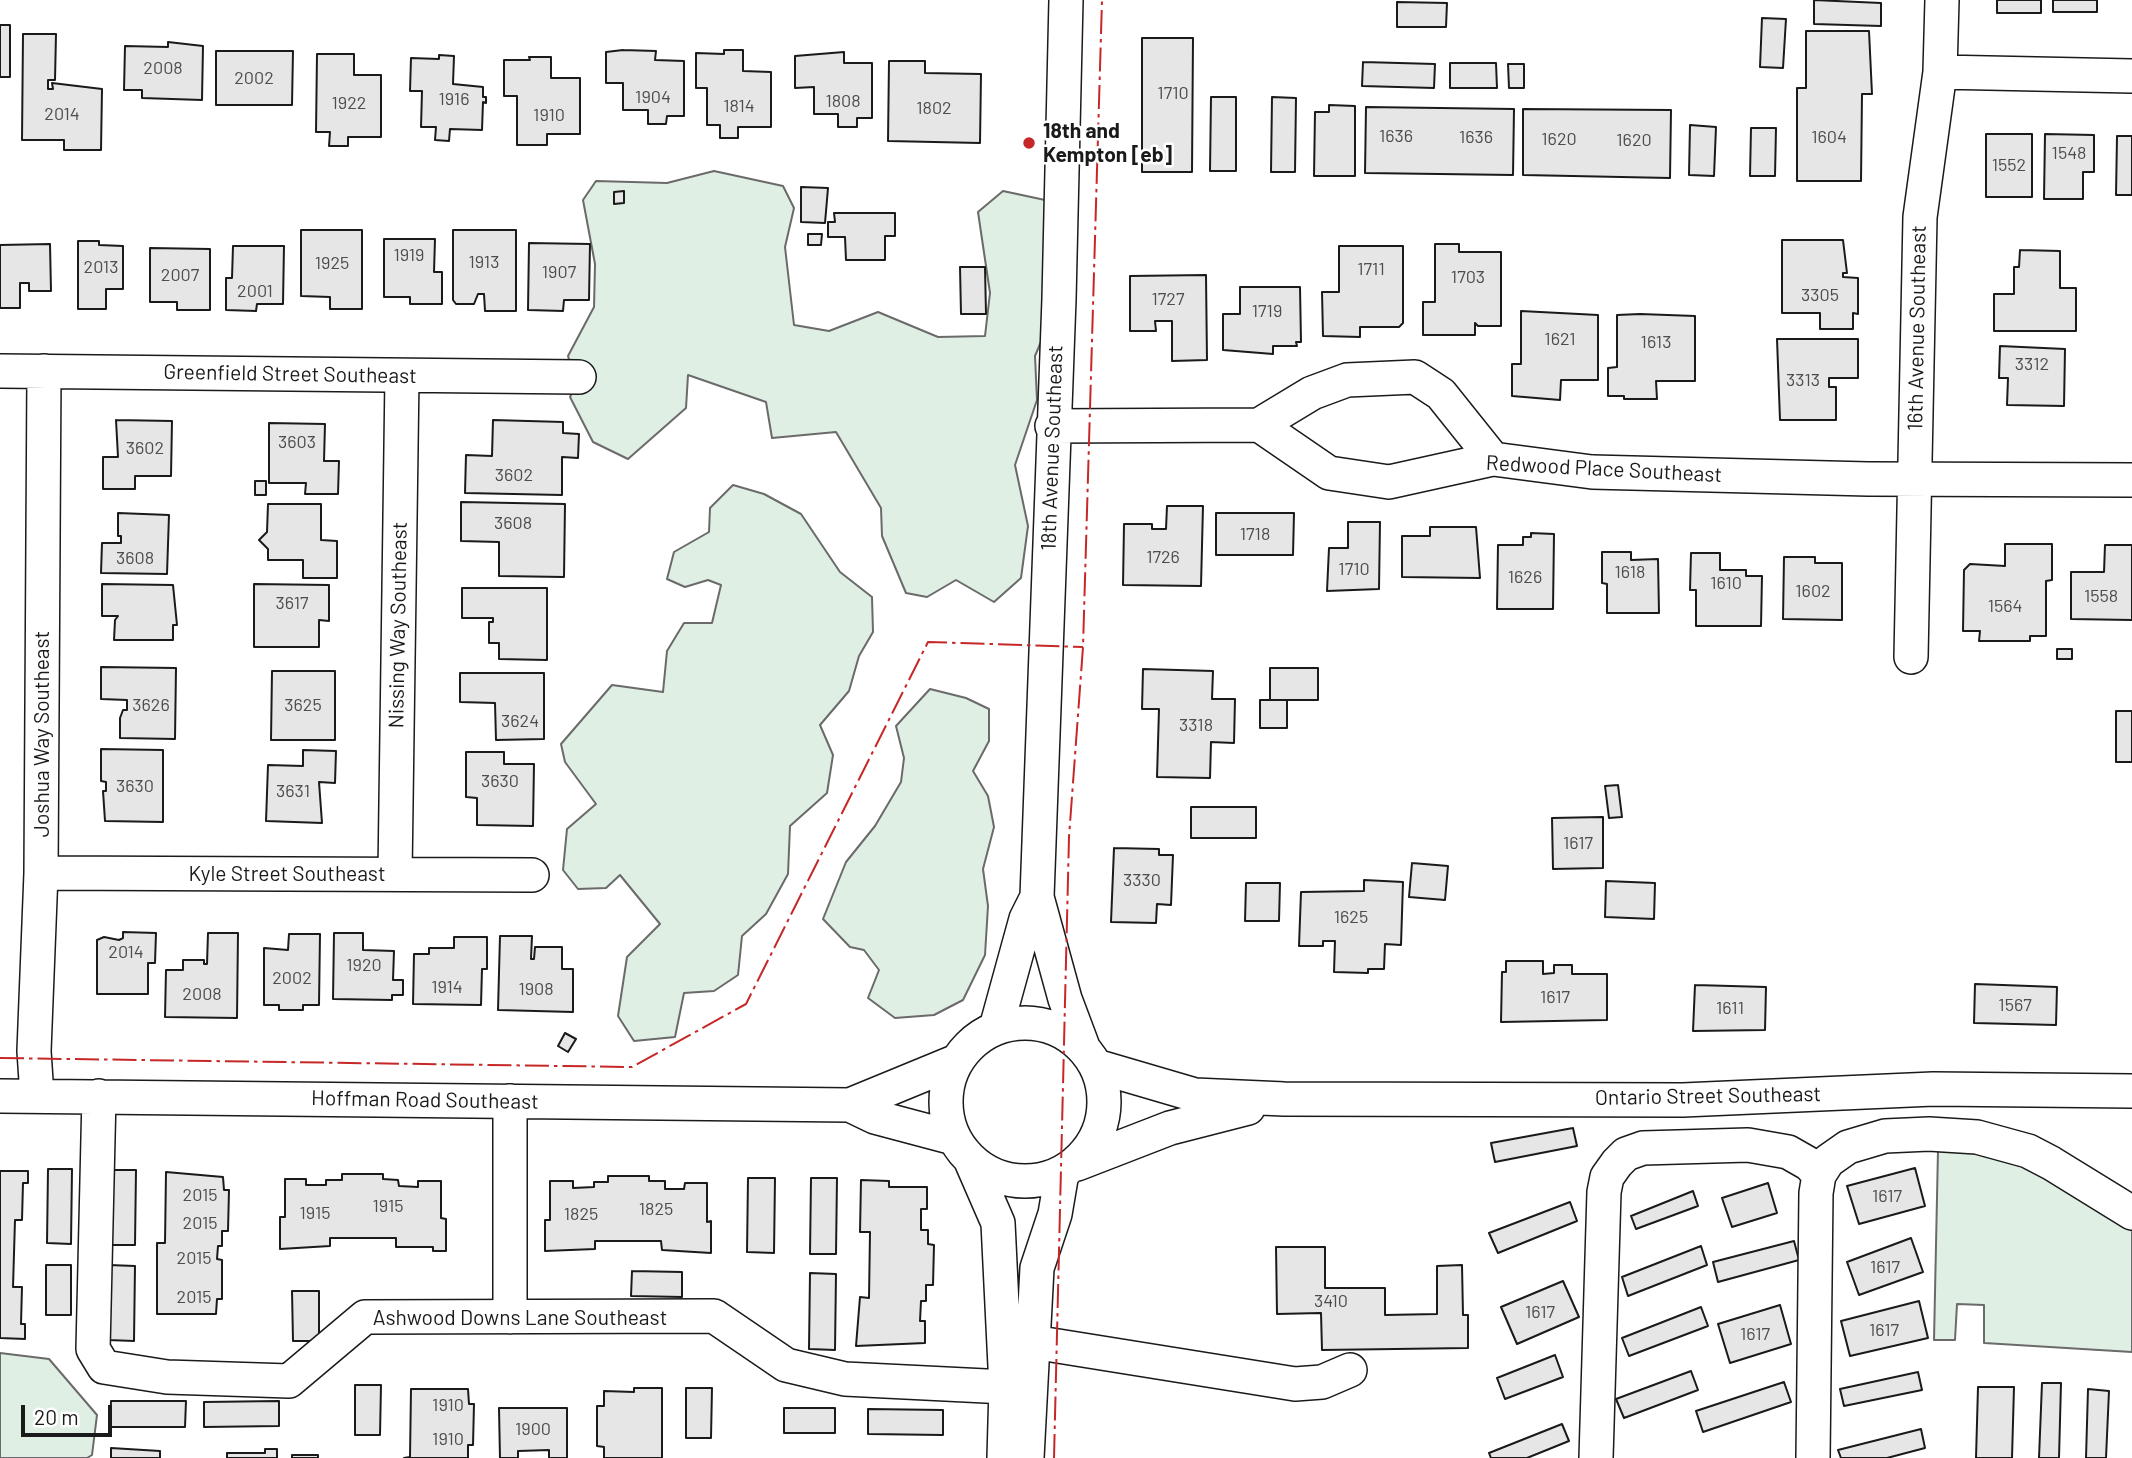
<!DOCTYPE html>
<html>
<head>
<meta charset="utf-8">
<style>
	body { margin:0 }
	#map { position:relative; width:2132px; height:1458px; overflow:hidden; background:#fff; font-family:Barlow,sans-serif }
	canvas { display:block }
	.scale { position:absolute; left:21px; top:1405px; width:91px; height:32px; box-sizing:border-box; border:4px solid #1a1a1a; border-top:0; padding-left:9px; font-size:21px; line-height:24px; white-space:nowrap; color:#1a1a1a; -webkit-text-stroke:5px #fff; paint-order:stroke }
</style>
</head>
<body>
<div id="map">
<canvas width="2132" height="1458"></canvas>
<div class="scale">20 m</div>
</div>
<script>
const ctx = document.querySelector('canvas').getContext('2d');
ctx.lineJoin = 'round';
function paint(path, color) { ctx.fillStyle = color; ctx.fill(path, 'evenodd'); }
const toPath = rows => new Path2D(rows.map(r => 'M' + r).join(''));
function stroke(path, color, width, dash) { ctx.strokeStyle = color; ctx.lineWidth = width; ctx.lineCap = dash ? 'butt' : 'round'; ctx.setLineDash(dash || []); ctx.stroke(path); }
function label(font, color, halo, rows, align = 'center') {
  ctx.font = font + ' Barlow,sans-serif'; ctx.lineWidth = 5; ctx.setLineDash([]); ctx.textBaseline = 'middle'; ctx.strokeStyle = halo; ctx.fillStyle = color; for (const [text, x, y, turn = 0] of rows) {
    ctx.save(); ctx.translate(x, y); ctx.rotate((+turn || 0) * Math.PI / 180); ctx.textAlign = isNaN(turn) ? turn : align; if (halo) ctx.strokeText(text, 0, 0); ctx.fillText(text, 0, 0); ctx.restore();
  }
}
const green = toPath([
	[714,171,783,186,794,208,785,247,794,325,829,331,878,312,938,337,985,336,990,293,978,212,1003,191,1059,203,1059,299,1035,356,1037,400,1015,465,1028,526,1021,578,994,602,956,580,927,597,906,593,882,536,881,508,836,432,772,438,766,402,688,375,686,408,628,459,593,442,570,397,576,385,568,356,594,307,595,264,583,200,596,181,667,183,714,171],
	[733,485,764,494,801,514,840,572,872,597,873,632,859,656,849,691,820,725,833,755,827,793,790,826,788,874,766,914,742,936,738,975,714,991,684,993,675,1037,634,1041,618,1016,627,957,660,924,620,875,606,888,578,889,563,870,567,829,596,804,565,762,561,744,612,685,663,692,667,651,684,623,712,623,721,585,708,580,685,587,667,579,674,552,709,532,710,508,733,485],
	[930,689,966,698,989,709,989,741,973,771,988,796,994,827,983,869,988,906,985,955,963,1000,934,1015,895,1018,868,998,879,970,864,950,850,947,823,919,846,862,875,826,901,782,904,758,896,726,930,689],
	[1938,1150,1968,1150,2040,1164,2132,1230,2132,1352,1984,1343,1984,1305,1957,1304,1955,1340,1934,1340,1938,1150],
	[0,1353,49,1359,97,1415,92,1455,87,1458,0,1458,0,1353]
]);
paint(green, '#e0efe3');
stroke(green, '#6a6a6a', 2);
const building = toPath([
	[1814,0,1881,3,1881,26,1814,24,1814,0],
	[1997,0,2041,0,2041,13,1997,13,1997,0],
	[2053,0,2097,0,2097,12,2053,12,2053,0],
	[1397,2,1447,3,1446,27,1397,27,1397,2],
	[1762,18,1786,19,1783,68,1760,67,1762,18],
	[0,25,10,25,10,77,0,77,0,25],
	[1806,31,1869,31,1872,94,1862,94,1861,181,1797,181,1797,88,1806,88,1806,31],
	[23,34,56,34,55,80,48,80,48,89,53,89,52,83,102,89,101,150,64,150,64,140,22,140,23,34],
	[1142,38,1193,38,1192,172,1142,172,1142,38],
	[168,42,203,46,202,100,142,98,142,90,124,90,125,46,168,47,168,42],
	[623,50,656,51,655,60,684,61,684,116,667,116,666,124,648,124,648,110,623,110,623,83,606,83,606,52,623,50],
	[724,50,743,50,743,71,771,72,771,127,738,127,738,138,720,138,720,125,707,125,707,88,696,88,696,53,724,54,724,50],
	[216,51,293,51,292,105,216,105,216,51],
	[844,52,844,63,872,63,872,118,857,118,857,127,838,127,838,114,814,114,814,87,795,88,795,56,844,52],
	[317,54,354,54,354,75,381,75,381,137,348,137,348,146,329,146,330,132,316,132,317,54],
	[439,55,454,56,453,84,483,87,483,97,486,97,486,103,483,102,482,130,450,129,449,141,435,140,436,127,421,127,422,91,410,91,411,58,439,59,439,55],
	[529,57,551,57,551,78,580,78,580,134,547,134,547,145,517,145,517,96,504,96,504,60,530,60,529,57],
	[889,61,925,61,925,73,981,74,980,143,888,141,889,61],
	[1363,62,1435,64,1434,88,1362,86,1363,62],
	[1450,63,1496,63,1497,88,1450,88,1450,63],
	[1508,64,1524,64,1524,88,1509,88,1508,64],
	[1211,97,1236,97,1236,171,1210,171,1211,97],
	[1272,97,1296,98,1295,172,1271,172,1272,97],
	[1329,105,1355,106,1355,176,1314,176,1315,112,1329,112,1329,105],
	[1366,107,1514,109,1513,175,1365,173,1366,107],
	[1523,109,1671,110,1670,178,1523,175,1523,109],
	[1690,125,1716,127,1714,176,1689,175,1690,125],
	[1751,128,1776,128,1775,176,1750,176,1751,128],
	[1986,134,2032,134,2032,197,1986,197,1986,134],
	[2045,134,2094,135,2094,172,2083,172,2083,199,2044,199,2045,134],
	[2117,136,2132,136,2132,195,2116,195,2117,136],
	[801,187,828,188,825,223,801,222,801,187],
	[624,191,624,203,614,204,614,192,624,191],
	[834,213,895,213,895,236,885,236,885,260,846,260,845,237,828,237,828,222,835,222,834,213],
	[301,230,362,230,362,309,330,309,330,297,301,296,301,230],
	[453,230,516,230,516,311,485,311,484,294,478,294,474,304,456,304,453,300,453,230],
	[808,234,822,234,821,245,808,245,808,234],
	[384,239,435,239,434,272,442,272,442,304,410,304,410,297,384,297,384,239],
	[1782,240,1843,240,1847,273,1843,273,1843,277,1858,278,1858,314,1853,313,1853,329,1820,329,1820,313,1782,313,1782,240],
	[78,241,99,241,99,245,123,246,123,289,106,289,106,309,78,309,78,241],
	[529,243,590,244,589,300,564,300,563,311,528,310,529,243],
	[50,244,51,291,29,291,29,283,20,283,20,308,0,308,0,245,50,244],
	[1435,244,1459,244,1459,252,1501,252,1501,326,1478,326,1475,323,1475,335,1423,335,1423,302,1435,302,1435,244],
	[233,246,284,246,283,304,257,304,256,311,226,310,226,278,232,278,233,246],
	[1339,246,1403,246,1403,323,1399,327,1360,327,1360,337,1323,336,1322,292,1339,292,1339,246],
	[150,248,210,249,210,310,177,310,177,302,150,302,150,248],
	[2020,250,2060,251,2060,288,2076,288,2076,331,1994,331,1994,294,2014,294,2014,267,2019,267,2020,250],
	[960,267,985,267,986,314,961,314,960,267],
	[1206,275,1207,360,1172,361,1172,321,1155,321,1156,331,1130,331,1130,276,1206,275],
	[1240,287,1300,287,1301,342,1296,342,1297,346,1273,346,1273,354,1223,350,1223,314,1240,314,1240,287],
	[1521,311,1598,315,1598,380,1561,380,1560,400,1512,396,1512,364,1521,364,1521,311],
	[1640,314,1695,316,1695,381,1656,381,1657,399,1624,399,1624,396,1608,396,1608,368,1617,367,1617,315,1640,314],
	[1777,339,1858,339,1858,378,1829,378,1829,387,1836,387,1836,420,1780,420,1777,339],
	[2000,346,2065,349,2064,406,2007,405,2008,378,1999,378,2000,346],
	[116,420,172,421,171,476,135,476,135,489,103,489,103,457,118,457,116,420],
	[493,420,563,422,563,433,579,434,578,458,562,457,562,495,465,493,466,455,492,456,493,420],
	[269,423,325,424,324,461,339,461,338,494,305,494,306,483,269,483,269,423],
	[255,481,266,481,266,495,255,495,255,481],
	[461,502,565,504,564,577,499,576,499,542,461,541,461,502],
	[268,504,321,504,321,540,337,541,337,578,303,578,303,560,268,560,268,549,259,540,267,532,268,504],
	[1167,506,1203,506,1201,586,1123,585,1124,524,1152,524,1152,529,1166,529,1167,506],
	[118,513,169,515,167,574,101,573,102,543,121,543,121,536,118,536,118,513],
	[1216,513,1294,513,1293,555,1216,555,1216,513],
	[1348,522,1380,522,1379,589,1327,591,1329,548,1348,548,1348,522],
	[1430,527,1476,527,1480,578,1402,577,1402,536,1430,536,1430,527],
	[1531,533,1554,534,1553,609,1497,609,1498,545,1523,545,1523,537,1531,537,1531,533],
	[2005,544,2052,544,2052,580,2046,581,2046,636,2030,636,2030,641,1979,641,1980,631,1963,631,1964,570,1970,564,2005,566,2005,544],
	[2105,545,2132,545,2132,620,2071,619,2071,572,2104,572,2105,545],
	[1602,552,1631,552,1631,560,1658,559,1659,613,1607,613,1607,584,1602,583,1602,552],
	[1691,553,1720,553,1720,570,1746,570,1746,576,1762,576,1761,626,1696,626,1696,590,1690,590,1691,553],
	[1784,557,1815,557,1815,563,1842,563,1842,620,1783,619,1784,557],
	[102,584,173,585,177,625,173,625,173,640,114,640,115,620,118,616,102,616,102,584],
	[254,584,329,585,329,621,319,620,319,647,254,647,254,584],
	[462,588,547,588,547,660,499,659,499,643,489,643,489,622,493,622,493,618,462,618,462,588],
	[2057,649,2072,649,2072,659,2057,659,2057,649],
	[101,667,176,668,175,739,120,738,120,718,123,710,127,710,127,700,101,699,101,667],
	[1270,668,1318,668,1318,700,1270,700,1270,668],
	[1143,669,1213,671,1212,699,1235,699,1234,743,1211,742,1210,778,1157,777,1159,709,1142,709,1143,669],
	[272,671,335,671,335,740,271,740,272,671],
	[460,673,544,673,544,739,496,740,495,703,460,702,460,673],
	[1260,700,1287,700,1287,728,1260,728,1260,700],
	[2116,711,2132,711,2132,762,2116,762,2116,711],
	[101,749,163,750,163,822,105,821,103,791,106,791,106,782,101,781,101,749],
	[303,750,336,751,335,783,319,782,322,823,266,821,268,765,303,766,303,750],
	[466,752,504,752,504,764,534,764,533,826,477,825,477,798,466,797,466,752],
	[1618,785,1622,817,1609,818,1605,786,1618,785],
	[1191,807,1256,807,1256,838,1191,838,1191,807],
	[1603,817,1603,868,1553,869,1552,818,1603,817],
	[1114,848,1159,849,1159,855,1173,855,1171,905,1157,904,1156,923,1111,922,1114,848],
	[1412,863,1448,866,1445,900,1409,897,1412,863],
	[1364,880,1403,882,1401,945,1385,944,1384,969,1368,969,1368,973,1334,972,1335,941,1323,941,1323,946,1299,946,1301,892,1364,891,1364,880],
	[1606,881,1655,883,1654,919,1605,917,1606,881],
	[1246,883,1280,883,1279,921,1245,921,1246,883],
	[123,932,156,933,155,963,148,963,148,994,97,994,97,940,104,937,119,940,123,938,123,932],
	[208,933,238,933,237,1018,165,1017,166,970,183,970,183,960,204,960,204,964,207,964,208,933],
	[334,933,363,933,363,950,394,951,393,980,403,980,403,995,392,995,392,1000,333,999,334,933],
	[289,934,320,934,319,1005,303,1005,303,1010,279,1010,279,1005,264,1005,264,948,288,950,289,934],
	[500,936,532,936,531,959,534,959,535,947,562,947,562,969,573,969,573,1012,498,1010,500,936],
	[454,937,487,937,487,969,482,969,481,1005,413,1004,414,954,429,954,429,948,454,948,454,937],
	[1506,961,1543,961,1543,974,1554,973,1554,965,1572,965,1572,974,1607,974,1607,1020,1501,1022,1502,972,1506,972,1506,961],
	[1975,984,2057,987,2056,1025,1974,1023,1975,984],
	[1695,985,1766,987,1765,1030,1693,1031,1695,985],
	[565,1033,576,1039,568,1052,558,1046,565,1033],
	[1573,1128,1577,1146,1495,1162,1491,1143,1573,1128],
	[1915,1168,1925,1206,1859,1224,1847,1186,1915,1168],
	[48,1169,72,1169,71,1244,47,1243,48,1169],
	[110,1170,136,1170,135,1245,109,1245,110,1170],
	[0,1171,28,1171,28,1183,23,1183,22,1220,15,1220,13,1287,22,1287,21,1324,25,1324,25,1339,0,1338,0,1171],
	[166,1172,223,1177,224,1190,229,1190,228,1231,222,1231,222,1246,218,1246,217,1259,222,1260,222,1299,217,1299,216,1314,157,1314,157,1243,165,1243,166,1172],
	[342,1174,383,1174,383,1179,398,1180,399,1186,418,1187,418,1181,441,1181,441,1218,446,1219,446,1251,433,1251,433,1247,396,1247,396,1238,330,1238,330,1246,280,1249,280,1217,285,1217,285,1179,306,1179,306,1185,326,1185,326,1180,342,1180,342,1174],
	[608,1176,649,1176,649,1181,665,1181,665,1189,684,1189,685,1183,707,1183,707,1222,711,1221,711,1253,662,1250,661,1241,595,1241,595,1249,545,1251,545,1220,550,1220,550,1181,573,1181,573,1188,594,1187,594,1182,608,1182,608,1176],
	[748,1178,775,1178,774,1253,747,1252,748,1178],
	[811,1178,837,1178,836,1254,810,1254,811,1178],
	[861,1180,889,1181,889,1187,927,1187,927,1209,921,1209,921,1230,928,1230,928,1244,934,1245,933,1285,926,1285,926,1301,921,1301,920,1321,925,1321,925,1343,856,1346,860,1297,869,1298,870,1232,860,1232,861,1180],
	[1768,1183,1777,1213,1732,1227,1722,1198,1768,1183],
	[1693,1191,1698,1206,1636,1229,1631,1216,1693,1191],
	[1570,1202,1577,1221,1498,1253,1489,1233,1570,1202],
	[1911,1238,1923,1272,1859,1295,1847,1262,1911,1238],
	[1794,1241,1799,1260,1718,1282,1713,1262,1794,1241],
	[1701,1246,1707,1265,1628,1296,1622,1277,1701,1246],
	[1276,1247,1325,1247,1325,1288,1385,1288,1385,1315,1437,1314,1437,1266,1462,1265,1463,1315,1468,1315,1468,1348,1322,1350,1321,1313,1277,1314,1276,1247],
	[46,1265,71,1265,71,1315,46,1315,46,1265],
	[109,1265,135,1266,134,1341,108,1340,109,1265],
	[632,1271,682,1272,682,1297,631,1296,632,1271],
	[810,1273,836,1274,835,1350,809,1349,810,1273],
	[1563,1281,1579,1317,1517,1344,1501,1307,1563,1281],
	[292,1291,319,1291,319,1341,293,1341,292,1291],
	[1919,1301,1928,1338,1850,1356,1841,1321,1919,1301],
	[1780,1305,1791,1344,1730,1363,1718,1324,1780,1305],
	[1701,1307,1708,1326,1629,1356,1622,1338,1701,1307],
	[1555,1355,1563,1377,1505,1399,1497,1378,1555,1355],
	[1691,1371,1698,1390,1624,1418,1616,1399,1691,1371],
	[1918,1372,1922,1390,1844,1406,1840,1389,1918,1372],
	[1784,1382,1791,1402,1703,1432,1696,1411,1784,1382],
	[2042,1383,2061,1383,2059,1458,2039,1458,2042,1383],
	[355,1385,381,1385,380,1435,355,1435,355,1385],
	[1978,1387,2014,1387,2012,1458,1976,1458,1978,1387],
	[634,1388,662,1388,662,1458,604,1458,604,1447,597,1446,597,1406,604,1406,604,1391,634,1392,634,1388],
	[686,1388,712,1388,711,1438,686,1438,686,1388],
	[411,1389,468,1389,469,1404,474,1404,473,1445,468,1445,468,1458,404,1458,410,1457,411,1389],
	[2088,1389,2109,1391,2106,1458,2086,1458,2088,1389],
	[111,1401,186,1401,185,1427,110,1427,111,1401],
	[279,1401,279,1426,204,1427,204,1402,279,1401],
	[499,1408,567,1408,567,1458,549,1458,549,1450,518,1451,518,1458,500,1458,499,1408],
	[784,1408,835,1408,835,1433,784,1433,784,1408],
	[868,1409,943,1410,943,1435,868,1434,868,1409],
	[1562,1424,1569,1441,1527,1458,1491,1458,1489,1453,1562,1424],
	[1921,1429,1925,1448,1887,1458,1841,1458,1838,1450,1921,1429],
	[111,1448,160,1451,160,1458,111,1458,111,1448],
	[265,1449,277,1449,277,1458,227,1458,227,1453,265,1453,265,1449],
	[292,1455,318,1455,318,1458,292,1458,292,1455]
]);
paint(building, '#e6e6e6');
stroke(building, '#1a1a1a', 2);
const minor = toPath([
	[1066,0,1059,299,1037,897,1065,999,1083,1047],
	[1940,72,2132,76],
	[0,371,579,377],
	[1259,425,1312,393,1347,380,1415,377,1441,394,1493,459],
	[1052,426,1259,425,1329,473,1389,482,1493,459,1592,472,1868,479,2132,480],
	[1911,657,1920,217,1940,72,1942,0],
	[41,873,532,875],
	[395,874,402,376],
	'946 1102a79 79 0 1 1 158 0a79 79 0 1 1-158 0Z',
	[996,1028,1026,919,1037,897],
	[1096,1066,1195,1095,1284,1099,1683,1100,1933,1089,2132,1091],
	[0,1096,850,1105,957,1061],
	[37,1096,34,1051,41,873,44,371],
	[99,1096,93,1349,104,1367,167,1377,289,1381,365,1317,714,1316,786,1365,845,1379,1006,1387],
	[850,1105,875,1117,954,1138],
	[971,1161,998,1223,1006,1387,1004,1458],
	[1077,1164,1170,1128,1248,1108],
	[510,1317,510,1101],
	[1033,1342,1295,1384,1322,1382,1350,1370],
	[1027,1458,1037,1268,1055,1214,1062,1173],
	[1596,1458,1604,1192,1607,1177,1617,1163,1626,1154,1643,1148,1748,1145,1788,1152,1809,1164,1819,1175],
	[1813,1458,1816,1193,1819,1175,1828,1161,1848,1147,1885,1136,1929,1134,1977,1137,2028,1151,2051,1163,2132,1213]
]);
stroke(minor, '#1a1a1a', 36);
stroke(minor, '#fff', 33);
stroke(toPath([
	[0,1058,632,1067,746,1004,928,642,1083,647],
	[1054,1458,1069,837,1083,647,1102,0]
]), '#c62828', 2, [24, 5, 3.5, 5]);
for (const [x, y, r, color] of [
	[1029,143,7,"#c62828"]
]) { const dot = new Path2D(); dot.arc(x, y, r, 0, 2 * Math.PI); ctx.fillStyle = color; ctx.fill(dot); stroke(dot, '#fff', 2.5); }
label('18px', '#4d4d4d', null, [
	["2008",163,68],
	["2002",254,78],
	["1710",1173,93],
	["1904",653,97],
	["1916",454,99],
	["1808",843,101],
	["1922",349,103],
	["1814",739,106],
	["1802",934,108],
	["2014",62,114],
	["1910",549,115],
	["1636",1396,136],
	["1636",1476,137],
	["1604",1829,137],
	["1620",1559,139],
	["1620",1634,140],
	["1548",2069,153],
	["1552",2009,165],
	["1919",409,255],
	["1913",484,262],
	["1925",332,263],
	["2013",101,267],
	["1711",1371,269],
	["1907",559,272],
	["2007",180,275],
	["1703",1468,277],
	["2001",255,291],
	["3305",1820,295],
	["1727",1168,299],
	["1719",1267,311],
	["1621",1560,339],
	["1613",1656,342],
	["3312",2032,364],
	["3313",1803,380],
	["3603",297,442],
	["3602",145,448],
	["3602",514,475],
	["3608",513,523],
	["1718",1255,534],
	["1726",1163,557],
	["3608",135,558],
	["1710",1354,569],
	["1618",1630,572],
	["1626",1525,577],
	["1610",1726,583],
	["1602",1813,591],
	["1558",2101,596],
	["3617",292,603],
	["1564",2005,606],
	["3626",151,705],
	["3625",303,705],
	["3624",520,721],
	["3318",1196,725],
	["3630",500,781],
	["3630",135,786],
	["3631",293,791],
	["1617",1578,843],
	["3330",1142,880],
	["1625",1351,917],
	["2014",126,952],
	["1920",364,965],
	["2002",292,978],
	["1914",447,987],
	["1908",536,989],
	["2008",202,994],
	["1617",1555,997],
	["1567",2015,1005],
	["1611",1730,1008],
	["2015",200,1195],
	["1617",1887,1196],
	["1915",388,1206],
	["1825",656,1209],
	["1915",315,1213],
	["1825",581,1214],
	["2015",200,1223],
	["2015",194,1258],
	["1617",1885,1267],
	["2015",194,1297],
	["3410",1331,1301],
	["1617",1540,1312],
	["1617",1884,1330],
	["1617",1755,1334],
	["1910",448,1405],
	["1900",533,1429],
	["1910",448,1439]
]);
label('bold 21px', '#1a1a1a', '#fff', [
	["18th and",1043,131],
	["Kempton [eb]",1043,155]
], 'left');
label('21px', '#1a1a1a', '#fff', [
	["16th Avenue Southeast",1917,328,-89],
	["Greenfield Street Southeast",290,374,1],
	["18th Avenue Southeast",1052,448,-88],
	["Redwood Place Southeast",1604,469,3],
	["Nissing Way Southeast",398,625,-89],
	["Joshua Way Southeast",42,734,-90],
	["Kyle Street Southeast",287,874],
	["Ontario Street Southeast",1708,1096,-1],
	["Hoffman Road Southeast",425,1100,1],
	["Ashwood Downs Lane Southeast",520,1318]
]);
</script>
</body>
</html>
